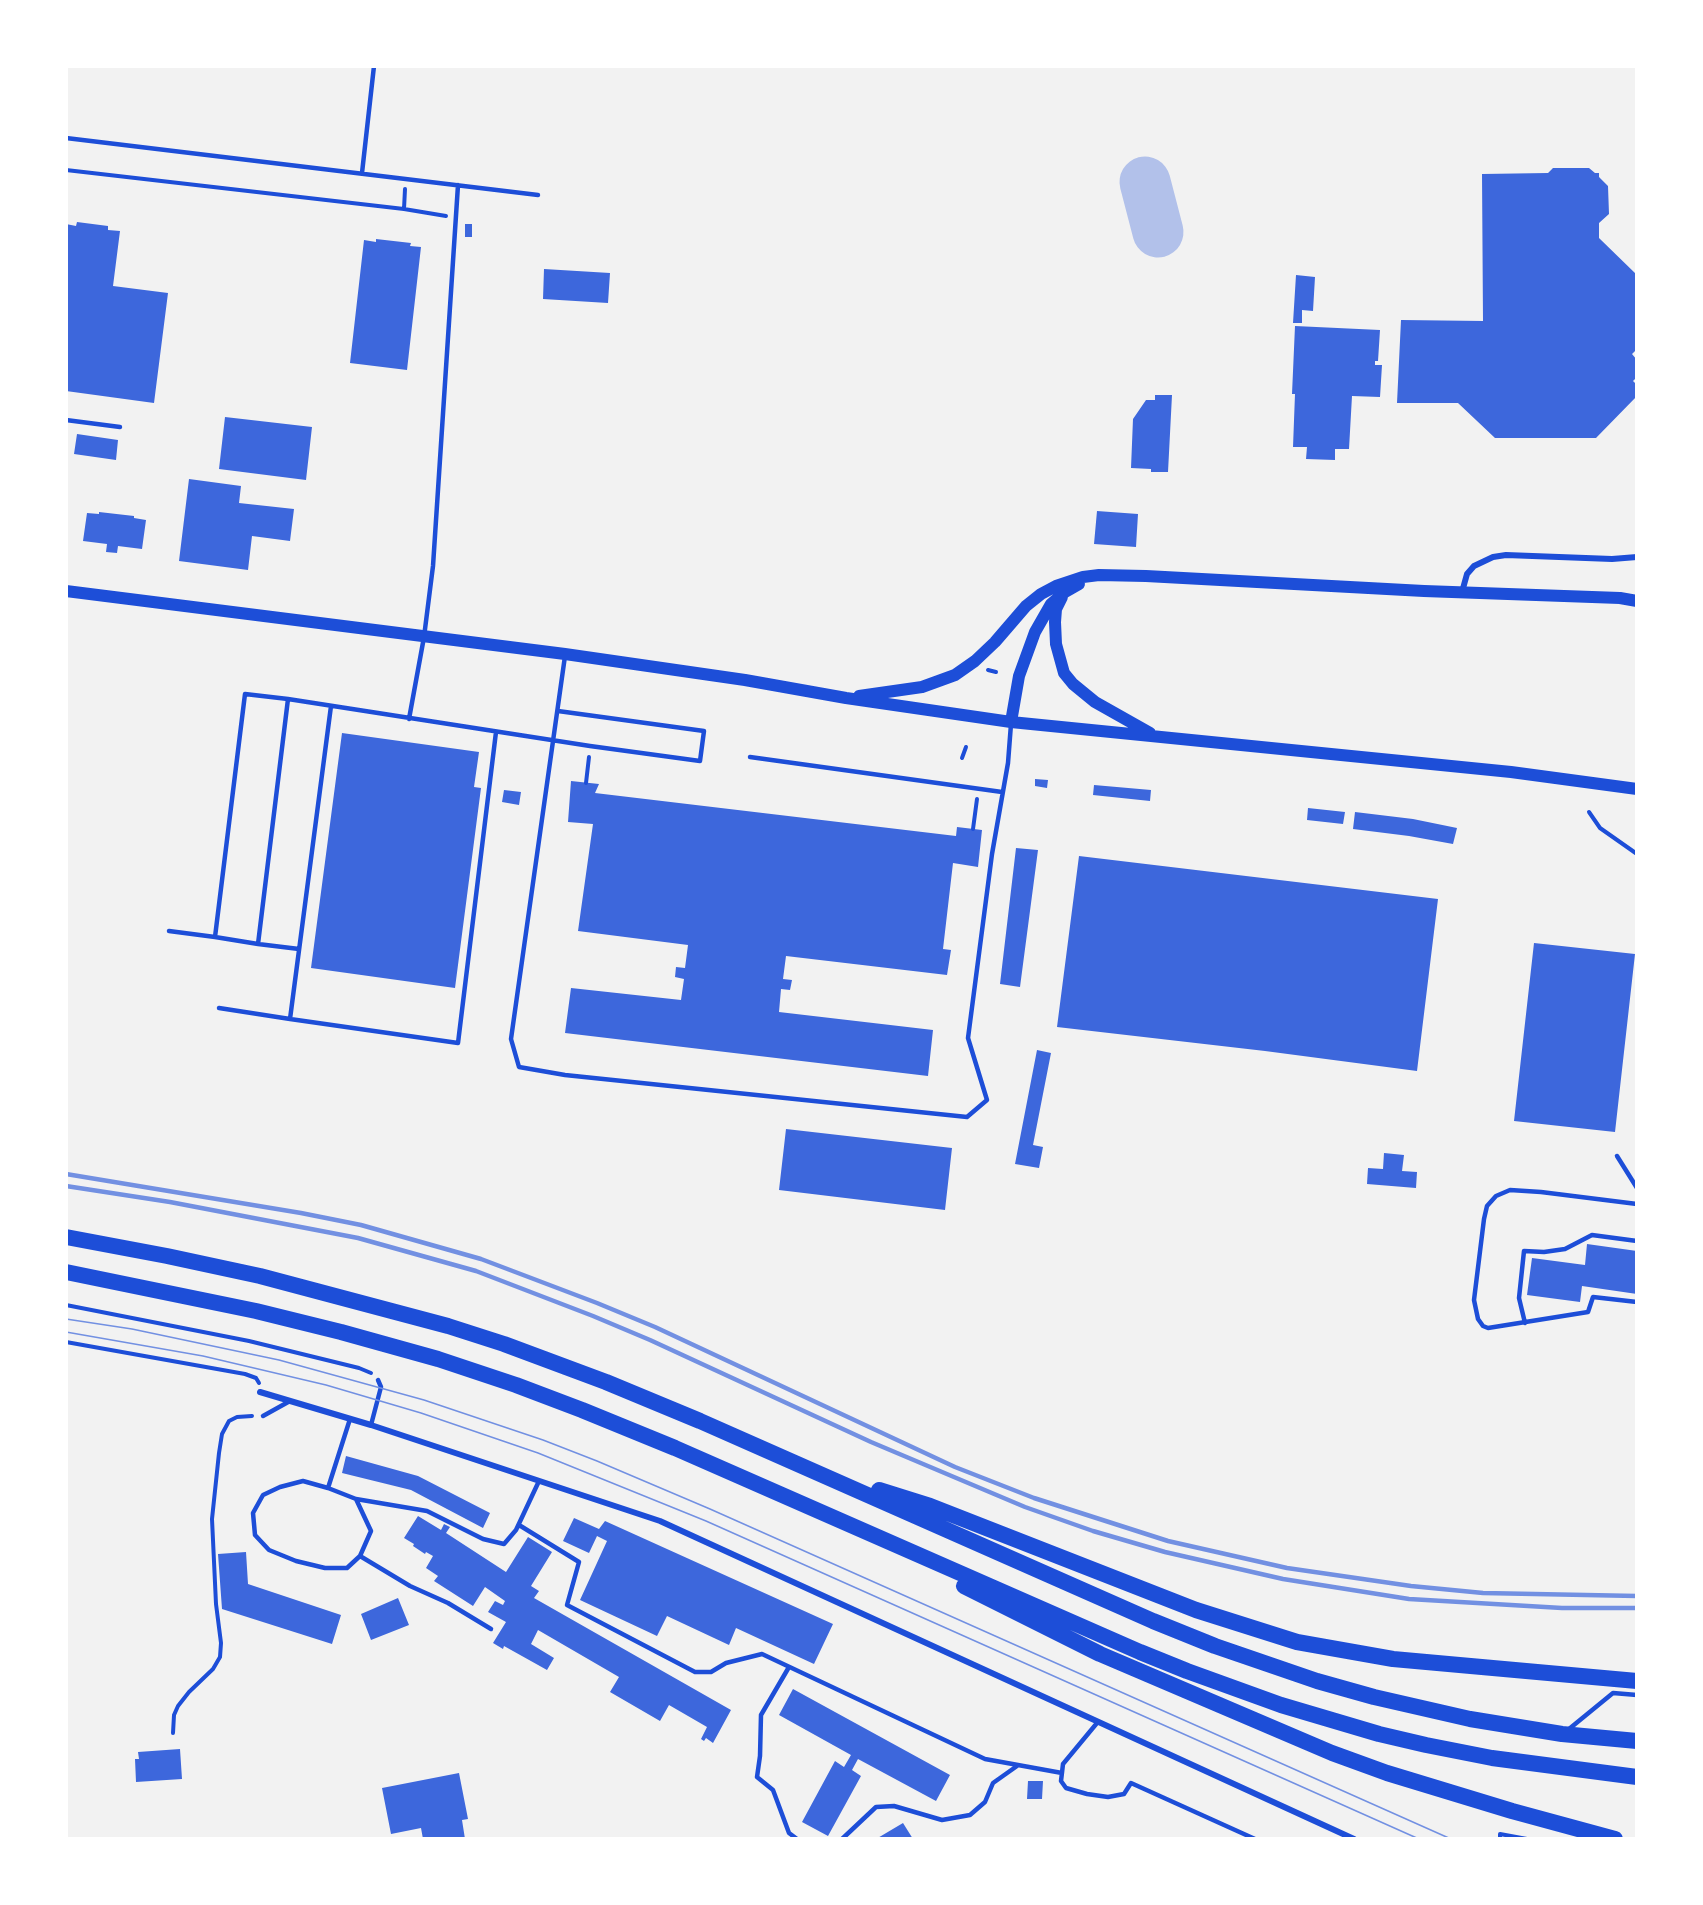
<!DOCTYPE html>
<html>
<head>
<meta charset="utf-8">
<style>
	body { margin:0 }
	#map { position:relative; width:1703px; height:1905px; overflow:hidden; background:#f2f2f2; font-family:"Exo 2",sans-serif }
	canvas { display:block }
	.frame { position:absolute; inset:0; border:68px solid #fff; pointer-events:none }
</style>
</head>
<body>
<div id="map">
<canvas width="1703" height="1905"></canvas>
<div class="frame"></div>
</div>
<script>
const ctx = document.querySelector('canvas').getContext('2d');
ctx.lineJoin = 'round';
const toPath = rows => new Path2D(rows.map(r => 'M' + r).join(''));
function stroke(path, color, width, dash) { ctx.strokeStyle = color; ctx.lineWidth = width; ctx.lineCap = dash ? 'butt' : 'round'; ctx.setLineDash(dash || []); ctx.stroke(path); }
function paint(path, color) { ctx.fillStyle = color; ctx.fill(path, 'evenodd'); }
stroke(toPath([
	[1145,182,1158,232]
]), '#b2c1ea', 51);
paint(toPath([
	[1553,168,1589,168,1595,173,1599,173,1599,177,1608,186,1609,214,1599,223,1599,238,1637,275,1637,349,1632,354,1637,360,1637,377,1633,381,1637,385,1637,396,1596,438,1495,438,1458,403,1397,403,1401,320,1483,321,1482,174,1548,173],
	[77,222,108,226,108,230,120,231,113,286,168,293,154,403,66,391,66,224,76,226],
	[465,224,472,224,472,237,465,237],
	[376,239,411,243,410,246,421,247,407,370,350,363,364,240,376,242],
	[544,269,610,273,608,303,543,299],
	[1296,275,1315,277,1313,311,1302,310,1302,323,1293,323],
	[1295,326,1380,330,1378,361,1375,361,1375,365,1382,365,1380,397,1352,396,1349,449,1335,449,1335,460,1306,459,1307,447,1293,447,1295,394,1292,394],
	[1155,395,1172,395,1168,472,1151,472,1151,469,1131,468,1133,419,1146,400,1155,400],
	[225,417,312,427,306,480,219,469],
	[77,434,118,440,116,460,74,454],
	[189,479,241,486,239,503,294,509,290,541,252,536,248,570,179,561],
	[1097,511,1138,514,1136,547,1094,544],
	[99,512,134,516,134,518,146,520,142,549,118,546,117,553,106,552,107,544,83,541,87,513,99,514],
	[342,733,479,752,474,787,481,788,455,988,311,968],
	[1035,779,1048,780,1047,788,1035,786],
	[571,781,599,784,595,793,956,836,957,827,982,830,978,867,953,863,943,949,951,950,947,975,786,956,783,979,792,980,790,990,781,989,779,1012,933,1030,928,1076,565,1033,571,988,681,1000,684,979,675,977,676,967,685,968,688,945,578,931,593,824,568,822],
	[1094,785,1151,790,1150,801,1093,795],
	[504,790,521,792,519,805,502,802],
	[1308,808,1345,812,1343,824,1307,820],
	[1355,812,1413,819,1457,828,1453,844,1409,836,1353,829],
	[1016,848,1038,850,1020,987,1000,984],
	[1079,856,1438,899,1417,1071,1265,1051,1057,1027],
	[1534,943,1635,954,1615,1132,1514,1121],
	[1037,1050,1051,1053,1033,1145,1043,1147,1039,1168,1015,1164],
	[786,1129,952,1148,945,1210,779,1190],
	[1384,1153,1404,1155,1402,1171,1417,1172,1416,1188,1367,1184,1368,1168,1383,1169],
	[1587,1244,1637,1251,1637,1294,1582,1286,1580,1302,1527,1295,1532,1258,1585,1265],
	[346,1456,418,1476,490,1513,483,1528,411,1490,342,1473],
	[418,1516,441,1530,444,1524,450,1527,446,1533,506,1572,528,1537,552,1552,531,1586,539,1591,534,1598,731,1710,713,1743,706,1738,704,1741,701,1739,707,1727,669,1705,660,1721,610,1692,619,1677,538,1630,531,1644,554,1658,547,1670,504,1646,503,1649,493,1643,506,1622,488,1612,495,1601,503,1605,505,1601,485,1587,473,1606,434,1581,438,1576,426,1568,433,1556,426,1552,425,1554,413,1546,414,1544,404,1538],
	[574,1518,599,1529,605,1521,833,1624,814,1664,736,1628,729,1645,667,1616,657,1636,580,1600,607,1541,597,1536,589,1553,563,1541],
	[246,1552,248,1584,341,1615,332,1644,222,1609,218,1554],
	[398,1598,409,1625,371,1640,361,1614],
	[793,1689,950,1775,936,1801,858,1759,852,1770,861,1776,828,1836,802,1822,835,1761,844,1767,851,1755,779,1715],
	[180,1749,182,1779,136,1782,135,1759,139,1759,138,1752],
	[459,1773,468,1819,462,1820,465,1839,423,1839,421,1828,391,1834,382,1788],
	[1028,1781,1043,1781,1042,1799,1027,1799],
	[903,1823,913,1839,876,1839]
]), '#3d67dc');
stroke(toPath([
	[66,170,404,209,446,216],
	[404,209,405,189],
	[988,670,996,672],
	[962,758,966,747],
	[586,783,589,757],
	[1589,812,1600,828,1637,854],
	[973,829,977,799],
	[66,1305,249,1341,359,1368,371,1373],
	[66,1342,245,1374,256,1378,259,1383],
	[173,1733,174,1715,178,1706,189,1692,213,1669,220,1657,221,1643,216,1604,212,1519,219,1453,222,1434,229,1421,237,1417,252,1416],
	[1500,1839,1500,1834,1527,1839]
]), '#1d4ed8', 4);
stroke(toPath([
	[66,138,538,195],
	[362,173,374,66],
	[66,420,120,427],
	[565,656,511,1039,519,1067,565,1075,967,1117,987,1100,968,1038,992,854,1008,763,1011,724],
	[288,699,245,694,215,937,258,944,288,699,590,746,700,761,704,731,558,711],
	[331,706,290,1019,458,1043,496,732],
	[409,719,424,637,433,566,458,185],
	[750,757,1002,792],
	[169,931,215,937],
	[258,944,299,949],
	[219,1008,290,1019],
	[1617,1156,1637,1188],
	[1637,1204,1541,1192,1510,1190,1496,1196,1487,1206,1484,1219,1474,1300,1478,1319,1483,1326,1488,1328,1588,1312,1593,1297,1637,1302],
	[1525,1323,1519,1298,1524,1251,1544,1252,1565,1249,1592,1235,1637,1241],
	[263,1416,290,1401],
	[371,1425,381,1387,378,1380],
	[328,1488,356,1499,371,1531,360,1556,347,1568,325,1568,296,1561,269,1550,255,1535,253,1513,263,1495,280,1487,303,1481,328,1488,350,1419],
	[356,1499,427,1511,483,1539,504,1544,516,1530,539,1481],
	[519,1525,579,1562,567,1605,695,1672,711,1672,726,1663,762,1654,985,1759,1062,1773],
	[360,1556,410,1586,448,1603,491,1629],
	[789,1667,761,1715,760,1756,757,1777,773,1790,789,1833,797,1839],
	[1097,1723,1063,1764,1061,1781,1066,1788,1087,1794,1108,1797,1124,1794,1131,1783,1255,1839],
	[1569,1729,1613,1693,1637,1695],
	[842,1839,876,1807,894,1806,942,1820,970,1815,985,1802,993,1783,1017,1766]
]), '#1d4ed8', 4.5);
stroke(toPath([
	[1462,592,1467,574,1474,566,1493,557,1506,555,1612,559,1637,557],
	[260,1392,371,1425,660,1521,1354,1839]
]), '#1d4ed8', 6);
stroke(toPath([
	[66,591,565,654,745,680,846,698,1011,722,1511,772,1637,789],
	[1062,597,1056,609,1055,622,1056,644,1064,673,1073,684,1095,702,1150,733],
	[859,696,922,687,955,675,975,661,995,642,1026,606,1041,594,1056,586,1083,577,1099,575,1146,576,1424,591,1620,598,1637,601],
	[1011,722,1019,676,1035,632,1051,604,1065,592,1079,584]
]), '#1d4ed8', 12);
stroke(toPath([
	[66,1237,167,1256,260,1276,448,1326,504,1344,606,1382,700,1421,1153,1621,1215,1646,1317,1681,1374,1697,1470,1719,1562,1734,1637,1741],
	[66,1272,256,1311,341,1332,438,1359,516,1385,582,1410,675,1448,1140,1652,1187,1671,1281,1705,1379,1734,1426,1745,1492,1758,1637,1777],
	[879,1490,930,1506,1196,1610,1297,1642,1393,1659,1637,1681],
	[964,1586,1100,1654,1332,1753,1387,1773,1512,1811,1615,1839]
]), '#1d4ed8', 16);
stroke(toPath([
	[66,1319,132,1329,279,1360,424,1400,543,1440,597,1461,710,1509,1451,1839],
	[66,1332,203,1356,326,1385,421,1413,538,1453,706,1521,1419,1839]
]), '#7290e2', 1.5);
stroke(toPath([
	[66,1174,301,1213,361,1225,481,1259,597,1303,655,1327,955,1467,1034,1498,1168,1541,1287,1568,1411,1586,1483,1593,1637,1596],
	[66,1186,170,1202,358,1238,476,1271,593,1316,650,1340,871,1442,1025,1507,1093,1531,1165,1552,1283,1579,1409,1599,1562,1608,1637,1608]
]), '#7290e2', 4.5);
</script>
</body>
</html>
